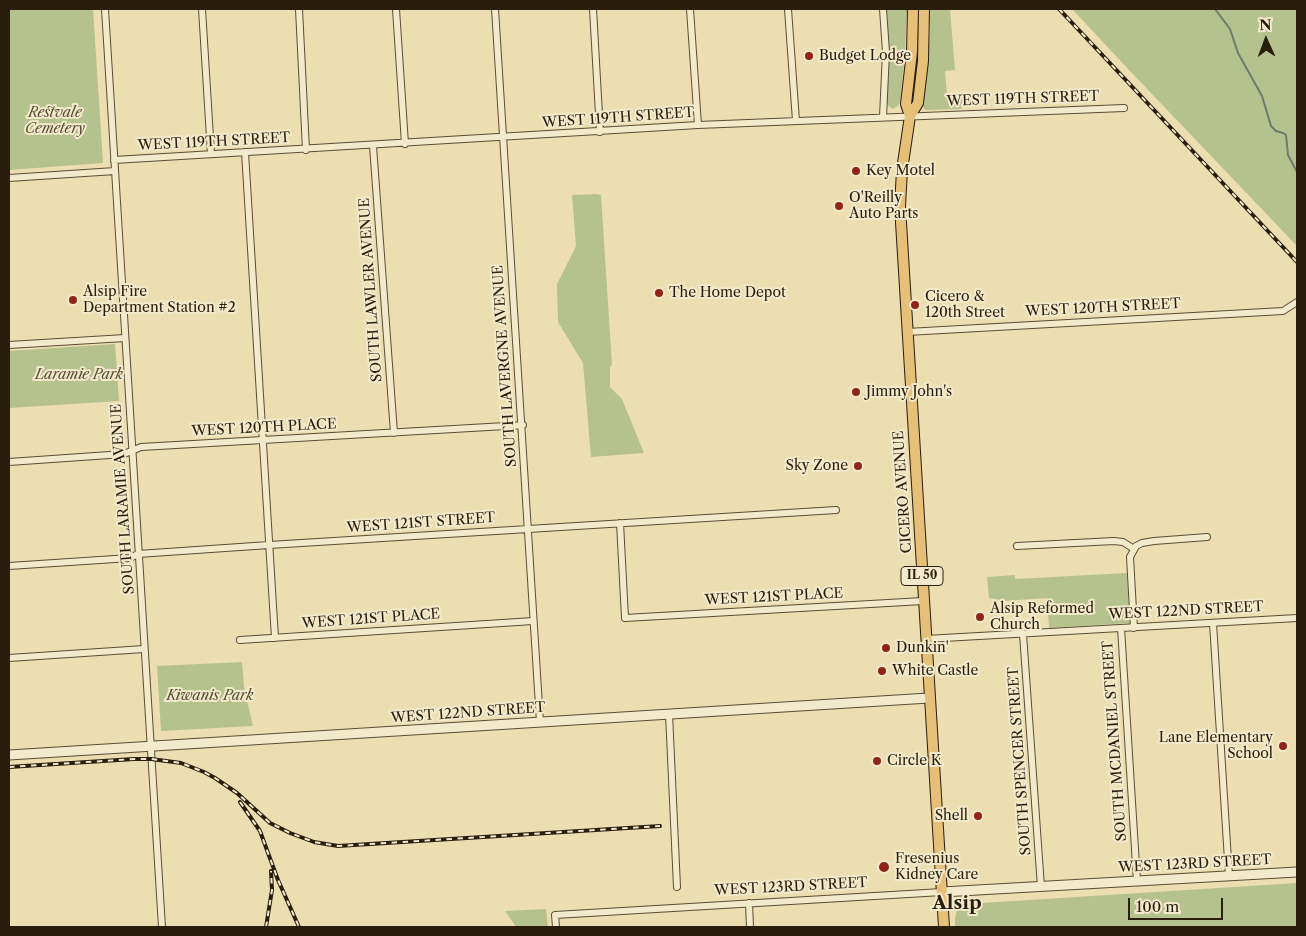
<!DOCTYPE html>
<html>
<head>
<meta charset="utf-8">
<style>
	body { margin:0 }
	#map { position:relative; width:1306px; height:936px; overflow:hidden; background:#eddeb1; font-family:"Libre Caslon Text",serif }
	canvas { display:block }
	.frame { position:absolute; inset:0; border:10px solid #291d0c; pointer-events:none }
	.north { position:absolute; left:1241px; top:15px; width:50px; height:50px; -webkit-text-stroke:4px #f3eacc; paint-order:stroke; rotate:358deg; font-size:14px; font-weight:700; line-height:20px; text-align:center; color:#291d0c }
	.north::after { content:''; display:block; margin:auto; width:18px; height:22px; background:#291d0c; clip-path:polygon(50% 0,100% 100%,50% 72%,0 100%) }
	.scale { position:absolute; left:1128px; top:898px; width:95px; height:22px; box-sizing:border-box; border:2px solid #291d0c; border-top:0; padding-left:6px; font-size:15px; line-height:18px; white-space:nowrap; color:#291d0c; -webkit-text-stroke:4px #f3eacc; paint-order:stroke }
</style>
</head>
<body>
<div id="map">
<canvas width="1306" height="936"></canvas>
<div class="frame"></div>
<div class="north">N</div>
<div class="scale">100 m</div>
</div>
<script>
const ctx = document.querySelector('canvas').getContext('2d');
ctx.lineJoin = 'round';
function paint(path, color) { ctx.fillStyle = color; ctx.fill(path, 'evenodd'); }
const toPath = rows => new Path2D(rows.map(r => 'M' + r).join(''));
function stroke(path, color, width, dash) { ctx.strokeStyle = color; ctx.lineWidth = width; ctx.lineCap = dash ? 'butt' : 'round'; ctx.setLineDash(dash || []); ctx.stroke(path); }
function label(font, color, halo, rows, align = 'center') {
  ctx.font = font + ' "Libre Caslon Text",serif'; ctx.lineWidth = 4; ctx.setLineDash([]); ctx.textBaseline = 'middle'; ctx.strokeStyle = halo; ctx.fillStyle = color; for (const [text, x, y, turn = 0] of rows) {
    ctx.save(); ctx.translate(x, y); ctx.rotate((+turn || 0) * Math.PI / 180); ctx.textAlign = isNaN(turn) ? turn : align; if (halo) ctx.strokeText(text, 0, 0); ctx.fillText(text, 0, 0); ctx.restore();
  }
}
paint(toPath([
	[9,9,93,9,103,163,9,170],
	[887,9,907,9,905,55,900,102,898,106,893,109,887,105,886,99,889,72],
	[929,9,950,9,955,70,945,71,947,95,960,95,964,99,964,104,961,109,925,110,922,106,930,34],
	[1072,9,1297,9,1297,246,1130,71],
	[596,194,601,195,612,365,610,367,610,387,622,399,644,453,591,457,583,363,558,322,557,284,576,246,572,195],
	[115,344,119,401,9,408,9,351],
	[1127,573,1130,623,1049,628,1047,598,1004,601,989,598,987,577,1015,575,1015,579],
	[242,662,244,687,253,726,161,731,157,666],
	[1297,883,1297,927,955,927,955,918,958,907,966,900,966,904],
	[546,909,548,927,516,927,505,911]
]), '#b5c28e');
stroke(toPath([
	[1215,9,1230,29,1238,53,1262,96,1271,126,1276,131,1283,133,1286,135,1288,155,1297,172]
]), '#6c7c6e', 2);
const minor = toPath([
	[105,9,162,927],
	[202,9,211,154],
	[299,9,306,150],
	[396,9,405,144],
	[495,9,540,722],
	[593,9,600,132],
	[690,9,698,125],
	[788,9,796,121],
	[883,117,886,52,883,9],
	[373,146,394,433],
	[245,152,275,638],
	[114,160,698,125,1124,108],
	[9,178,115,171],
	[907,332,1283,311,1297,302],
	[9,345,125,338],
	[9,462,124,454,141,447,523,425],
	[620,523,625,618,923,601],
	[1017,546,1114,541,1123,542,1134,549],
	[9,566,130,558,138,554,269,545,836,510],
	[1213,623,1229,876],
	[1121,628,1137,881],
	[1134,628,1130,557,1136,546,1142,543,1154,541,1207,537],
	[1023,634,1041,887],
	[926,639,1297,618],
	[240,640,533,621],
	[9,658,144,649],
	[669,714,677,887],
	[749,903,750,927],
	[556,927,555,915,942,892]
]);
const tertiary = toPath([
	[9,755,929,698],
	[942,892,1297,872]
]);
const primary = toPath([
	[924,9,923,61,918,103,910,116,902,170,900,206,944,927],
	[910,116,906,104,912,52,913,9]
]);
stroke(minor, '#5a4d35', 8);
stroke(tertiary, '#5a4d35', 11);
stroke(primary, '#291d0c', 12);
stroke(minor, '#f3eacc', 6);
stroke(tertiary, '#f3eacc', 9);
stroke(primary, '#e6bf78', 10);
const rail = toPath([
	[1059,9,1297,262],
	[9,767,134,759,151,759,181,763,204,772,215,778,237,793,270,823,290,833,314,842,338,846,660,826],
	[240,802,260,831,278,880,299,927],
	[266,927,272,890,271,871]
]);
stroke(rail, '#291d0c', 4);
stroke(rail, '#f3eacc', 2, [5.5]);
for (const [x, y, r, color] of [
	[809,56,5,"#8f2418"],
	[856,171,5,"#8f2418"],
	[839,206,5,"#8f2418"],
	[659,293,5,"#8f2418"],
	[73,300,5,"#8f2418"],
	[915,305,5,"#8f2418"],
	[856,392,5,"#8f2418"],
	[858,466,5,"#8f2418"],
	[980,617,5,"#8f2418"],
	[886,648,5,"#8f2418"],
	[882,671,5,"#8f2418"],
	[1283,746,5,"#8f2418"],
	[877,761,5,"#8f2418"],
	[978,816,5,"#8f2418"],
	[884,867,6,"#8f2418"]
]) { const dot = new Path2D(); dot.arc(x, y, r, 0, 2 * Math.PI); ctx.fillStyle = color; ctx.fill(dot); stroke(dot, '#f3eacc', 2); }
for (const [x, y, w] of [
	[922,576,42]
]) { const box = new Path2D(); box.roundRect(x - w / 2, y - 9.5, w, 19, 4); ctx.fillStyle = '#f3eacc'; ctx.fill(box); stroke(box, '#291d0c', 1); }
label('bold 12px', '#291d0c', null, [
	["IL 50",922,576]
]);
label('14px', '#291d0c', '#f3eacc', [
	["Budget Lodge",819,56],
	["Key Motel",866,171],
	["O'Reilly",849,198],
	["Auto Parts",849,214],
	["Alsip Fire",83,292],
	["Department Station #2",83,308],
	["The Home Depot",669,293],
	["Cicero &",925,297],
	["120th Street",925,313],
	["Jimmy John's",866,392],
	["Sky Zone",848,466,"right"],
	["Alsip Reformed",990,609],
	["Church",990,625],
	["Dunkin'",896,648],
	["White Castle",892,671],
	["Lane Elementary",1273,738,"right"],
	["School",1273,754,"right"],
	["Circle K",887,761],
	["Shell",968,816,"right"],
	["Fresenius",895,859],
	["Kidney Care",895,875]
], 'left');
label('14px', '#291d0c', '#f3eacc', [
	["WEST 119TH STREET",1023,99,-2],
	["WEST 119TH STREET",618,118,-4],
	["WEST 119TH STREET",214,142,-3],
	["SOUTH LAWLER AVENUE",371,290,-94],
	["WEST 120TH STREET",1103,308,-3],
	["SOUTH LAVERGNE AVENUE",505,366,-94],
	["WEST 120TH PLACE",264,428,-3],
	["CICERO AVENUE",903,492,-94],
	["SOUTH LARAMIE AVENUE",123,499,-94],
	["WEST 121ST STREET",421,523,-4],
	["WEST 121ST PLACE",774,597,-3],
	["WEST 122ND STREET",1186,611,-3],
	["WEST 121ST PLACE",371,619,-4],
	["WEST 122ND STREET",468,713,-4],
	["SOUTH MCDANIEL STREET",1115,741,-94],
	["SOUTH SPENCER STREET",1020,761,-94],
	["WEST 123RD STREET",1195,864,-3],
	["WEST 123RD STREET",791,887,-3]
]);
label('italic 14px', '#534f33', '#f3eacc', [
	["Restvale",55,113],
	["Cemetery",55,129],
	["Laramie Park",79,375],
	["Kiwanis Park",210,696]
]);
label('bold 19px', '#291d0c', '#f3eacc', [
	["Alsip",957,904]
]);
</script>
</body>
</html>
